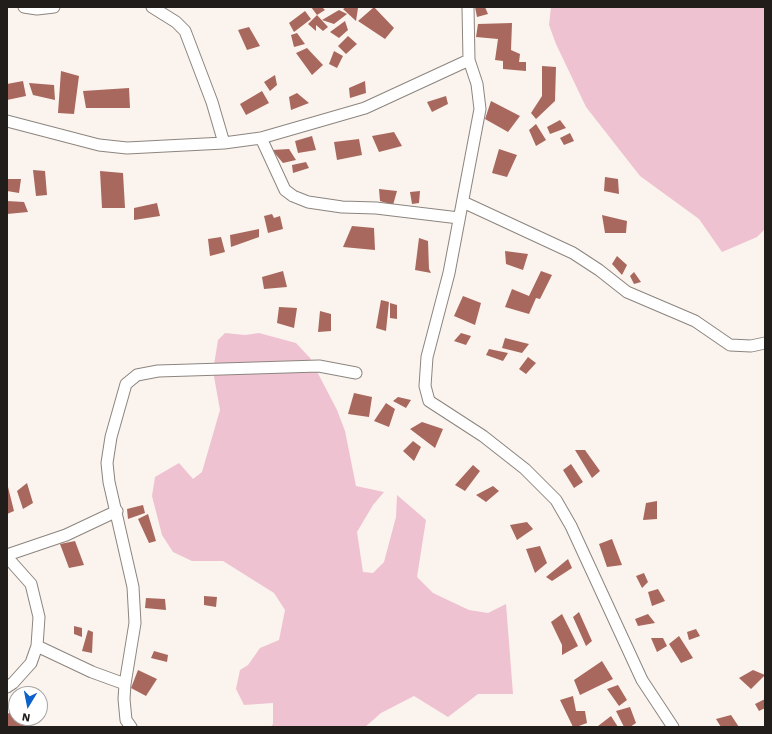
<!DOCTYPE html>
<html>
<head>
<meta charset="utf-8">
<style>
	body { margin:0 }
	#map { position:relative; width:772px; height:734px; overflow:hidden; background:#fbf3ed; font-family:"Work Sans",sans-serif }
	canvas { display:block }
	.frame { position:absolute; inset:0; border:8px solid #201d1b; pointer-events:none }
	.north { position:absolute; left:8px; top:686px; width:40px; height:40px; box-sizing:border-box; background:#fff; border:1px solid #a6a5a4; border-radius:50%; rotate:190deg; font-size:11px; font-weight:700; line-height:16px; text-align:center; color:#201d1b }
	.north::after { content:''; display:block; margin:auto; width:14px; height:18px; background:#0d61ca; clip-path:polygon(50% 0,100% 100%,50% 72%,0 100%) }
</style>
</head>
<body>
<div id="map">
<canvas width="772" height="734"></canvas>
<div class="frame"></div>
<div class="north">N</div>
</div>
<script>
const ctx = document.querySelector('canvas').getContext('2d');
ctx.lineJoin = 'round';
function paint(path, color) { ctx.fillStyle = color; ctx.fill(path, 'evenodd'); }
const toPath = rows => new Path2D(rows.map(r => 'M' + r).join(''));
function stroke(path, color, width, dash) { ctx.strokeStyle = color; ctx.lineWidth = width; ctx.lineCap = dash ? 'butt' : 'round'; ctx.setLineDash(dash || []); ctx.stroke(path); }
paint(toPath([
	[551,7,765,7,765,229,757,237,722,252,699,219,640,176,586,107,556,44,549,25],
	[225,333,245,335,259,333,296,343,310,358,337,410,345,431,356,486,384,492,373,505,357,532,363,572,373,573,384,562,396,517,397,495,426,520,417,577,433,593,469,610,488,613,506,604,513,694,478,694,448,717,414,696,381,713,365,727,271,727,273,724,273,703,244,705,236,689,240,670,248,665,260,648,279,640,285,610,274,593,223,561,192,561,173,552,162,535,152,496,155,477,179,463,193,479,202,472,220,410,213,371,218,340]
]), '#efc2d1');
paint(toPath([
	[311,7,322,7,325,10,317,15],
	[346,7,358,8,356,21,343,9],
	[374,7,394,28,385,39,358,21],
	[475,7,485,7,488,14,477,17],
	[339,10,347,14,334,24,322,20],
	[305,11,311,19,294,32,289,23],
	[317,15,328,27,323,31,316,25,316,31,308,24],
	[345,21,348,30,339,38,330,32],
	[512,23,511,50,520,54,519,62,526,62,526,71,503,69,503,61,495,60,498,39,476,37,478,24],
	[249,27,260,46,247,50,238,30],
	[297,33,305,44,294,47,291,35],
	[348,36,357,44,346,54,338,46],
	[307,48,323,65,312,75,296,53],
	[334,51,343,56,337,68,329,64],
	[542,66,556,67,555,101,536,119,531,113,542,96],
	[61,71,79,76,74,114,58,113],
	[275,75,277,85,270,91,264,82],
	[23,81,26,96,7,100,7,84],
	[365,81,366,93,350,98,349,88],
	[29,83,54,85,55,100,33,95],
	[129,88,130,108,86,108,83,91],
	[262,91,269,103,246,115,240,104],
	[297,93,309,103,291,110,289,97],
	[446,96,448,104,432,112,427,102],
	[491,101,520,116,508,132,485,119],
	[560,120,566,128,550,134,547,127],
	[536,124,546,140,536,146,529,130],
	[394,132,402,146,379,152,372,136],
	[570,133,574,141,564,145,560,138],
	[312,136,316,150,298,153,295,141],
	[359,139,362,155,337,160,334,142],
	[289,149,296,160,283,163,272,150],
	[499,149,517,155,507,177,492,173],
	[306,162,309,168,293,173,292,165],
	[33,170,45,171,47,195,36,196],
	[100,171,123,173,125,208,102,208],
	[605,177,618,179,619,194,604,191],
	[7,179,21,179,19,193,7,191],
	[379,189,397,191,393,205,380,201],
	[420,191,419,203,412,204,410,192],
	[7,201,24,202,28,212,7,214],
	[157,203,160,216,134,220,134,208],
	[272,214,274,218,280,216,283,229,268,233,264,216],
	[602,215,627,221,626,233,605,233],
	[352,226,374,228,375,250,343,247],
	[259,229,259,237,231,247,230,235],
	[221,237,225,252,210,256,208,239],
	[419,238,428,241,429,269,431,273,415,270],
	[505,251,528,254,523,270,506,264],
	[617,256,627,265,622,275,612,264],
	[283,271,287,287,264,289,262,277],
	[541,271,552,275,540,299,536,298,529,314,505,307,512,289,529,296],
	[634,272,641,282,634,284,630,276],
	[463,296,481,303,475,325,454,316],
	[381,300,389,302,386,331,376,328],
	[390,303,397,305,397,319,390,318],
	[279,307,297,308,294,328,277,323],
	[320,311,331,314,331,331,318,332],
	[461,333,471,336,466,345,454,341],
	[505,338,529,344,522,353,502,348],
	[489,349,508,353,503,361,486,355],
	[528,357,536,363,526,374,519,369],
	[354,393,372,397,369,417,348,414],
	[398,397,411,400,406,408,393,401],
	[386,403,395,409,389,427,374,421],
	[422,422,443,429,435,448,410,429],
	[413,441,421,447,414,461,403,451],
	[575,450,585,450,600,471,592,478],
	[571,464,583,482,574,488,563,470],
	[473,465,480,471,465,491,455,485],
	[7,483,14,511,7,514],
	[27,483,33,503,23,509,17,491],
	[493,486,499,491,486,502,476,495],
	[657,501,657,519,643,520,646,503],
	[143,505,145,513,128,519,127,509],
	[148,514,156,541,149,543,138,519],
	[527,522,533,529,517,540,510,525],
	[612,539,622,565,607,567,599,544],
	[75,541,84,565,69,568,60,544],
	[540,546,547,563,535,573,526,549],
	[568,559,572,568,552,581,546,577],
	[644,573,648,582,642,588,636,576],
	[658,589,665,601,652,606,648,592],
	[204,596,217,597,216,607,204,605],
	[146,598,165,599,166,610,145,608],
	[579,612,592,641,586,646,573,617],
	[562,614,578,646,562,655,562,645,551,622],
	[648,614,655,623,638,626,635,619],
	[74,626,82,628,82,637,74,634],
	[696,629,700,636,689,640,687,632],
	[88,630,93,632,92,653,82,651],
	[679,636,693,658,681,663,669,644],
	[651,638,663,638,667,646,657,652],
	[154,651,168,655,167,662,151,658],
	[602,661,613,679,580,695,574,680],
	[138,670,157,679,146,696,131,688],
	[753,670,765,675,751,689,739,678],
	[618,685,627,700,619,706,607,689],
	[573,696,576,711,585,711,587,723,576,727,573,727,560,700],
	[765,699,765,708,759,711,755,704],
	[630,707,636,723,630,727,624,727,616,711],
	[16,710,16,718,27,718,31,727,7,727,7,714],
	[731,715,739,727,721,727,716,719],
	[611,716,618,727,598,727,598,726]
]), '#a8685d');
const minor = toPath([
	[24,7,37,9,54,7],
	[152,7,176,22,185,31,212,102,224,143],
	[468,7,469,60,477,84,480,109,449,273,427,357,425,386,429,401,483,436,525,469,556,500,571,526,642,680,673,727],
	[7,121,99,145,127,148,224,143,261,138,365,108,469,60],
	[261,138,285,190,293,196,308,202,342,207,376,208,459,218],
	[463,202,573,253,599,270,627,292,695,321,730,345,751,346,765,343],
	[7,555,66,535,117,511],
	[7,557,31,584,39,617,37,646,92,672,125,684],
	[7,687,13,683,31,663,37,646],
	[131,727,126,720,124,699,125,684,135,623,133,587,109,482,107,463,111,437,126,384,137,375,158,371,319,366,356,373]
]);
stroke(minor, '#8c857f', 13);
stroke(minor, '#fff', 11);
</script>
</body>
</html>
